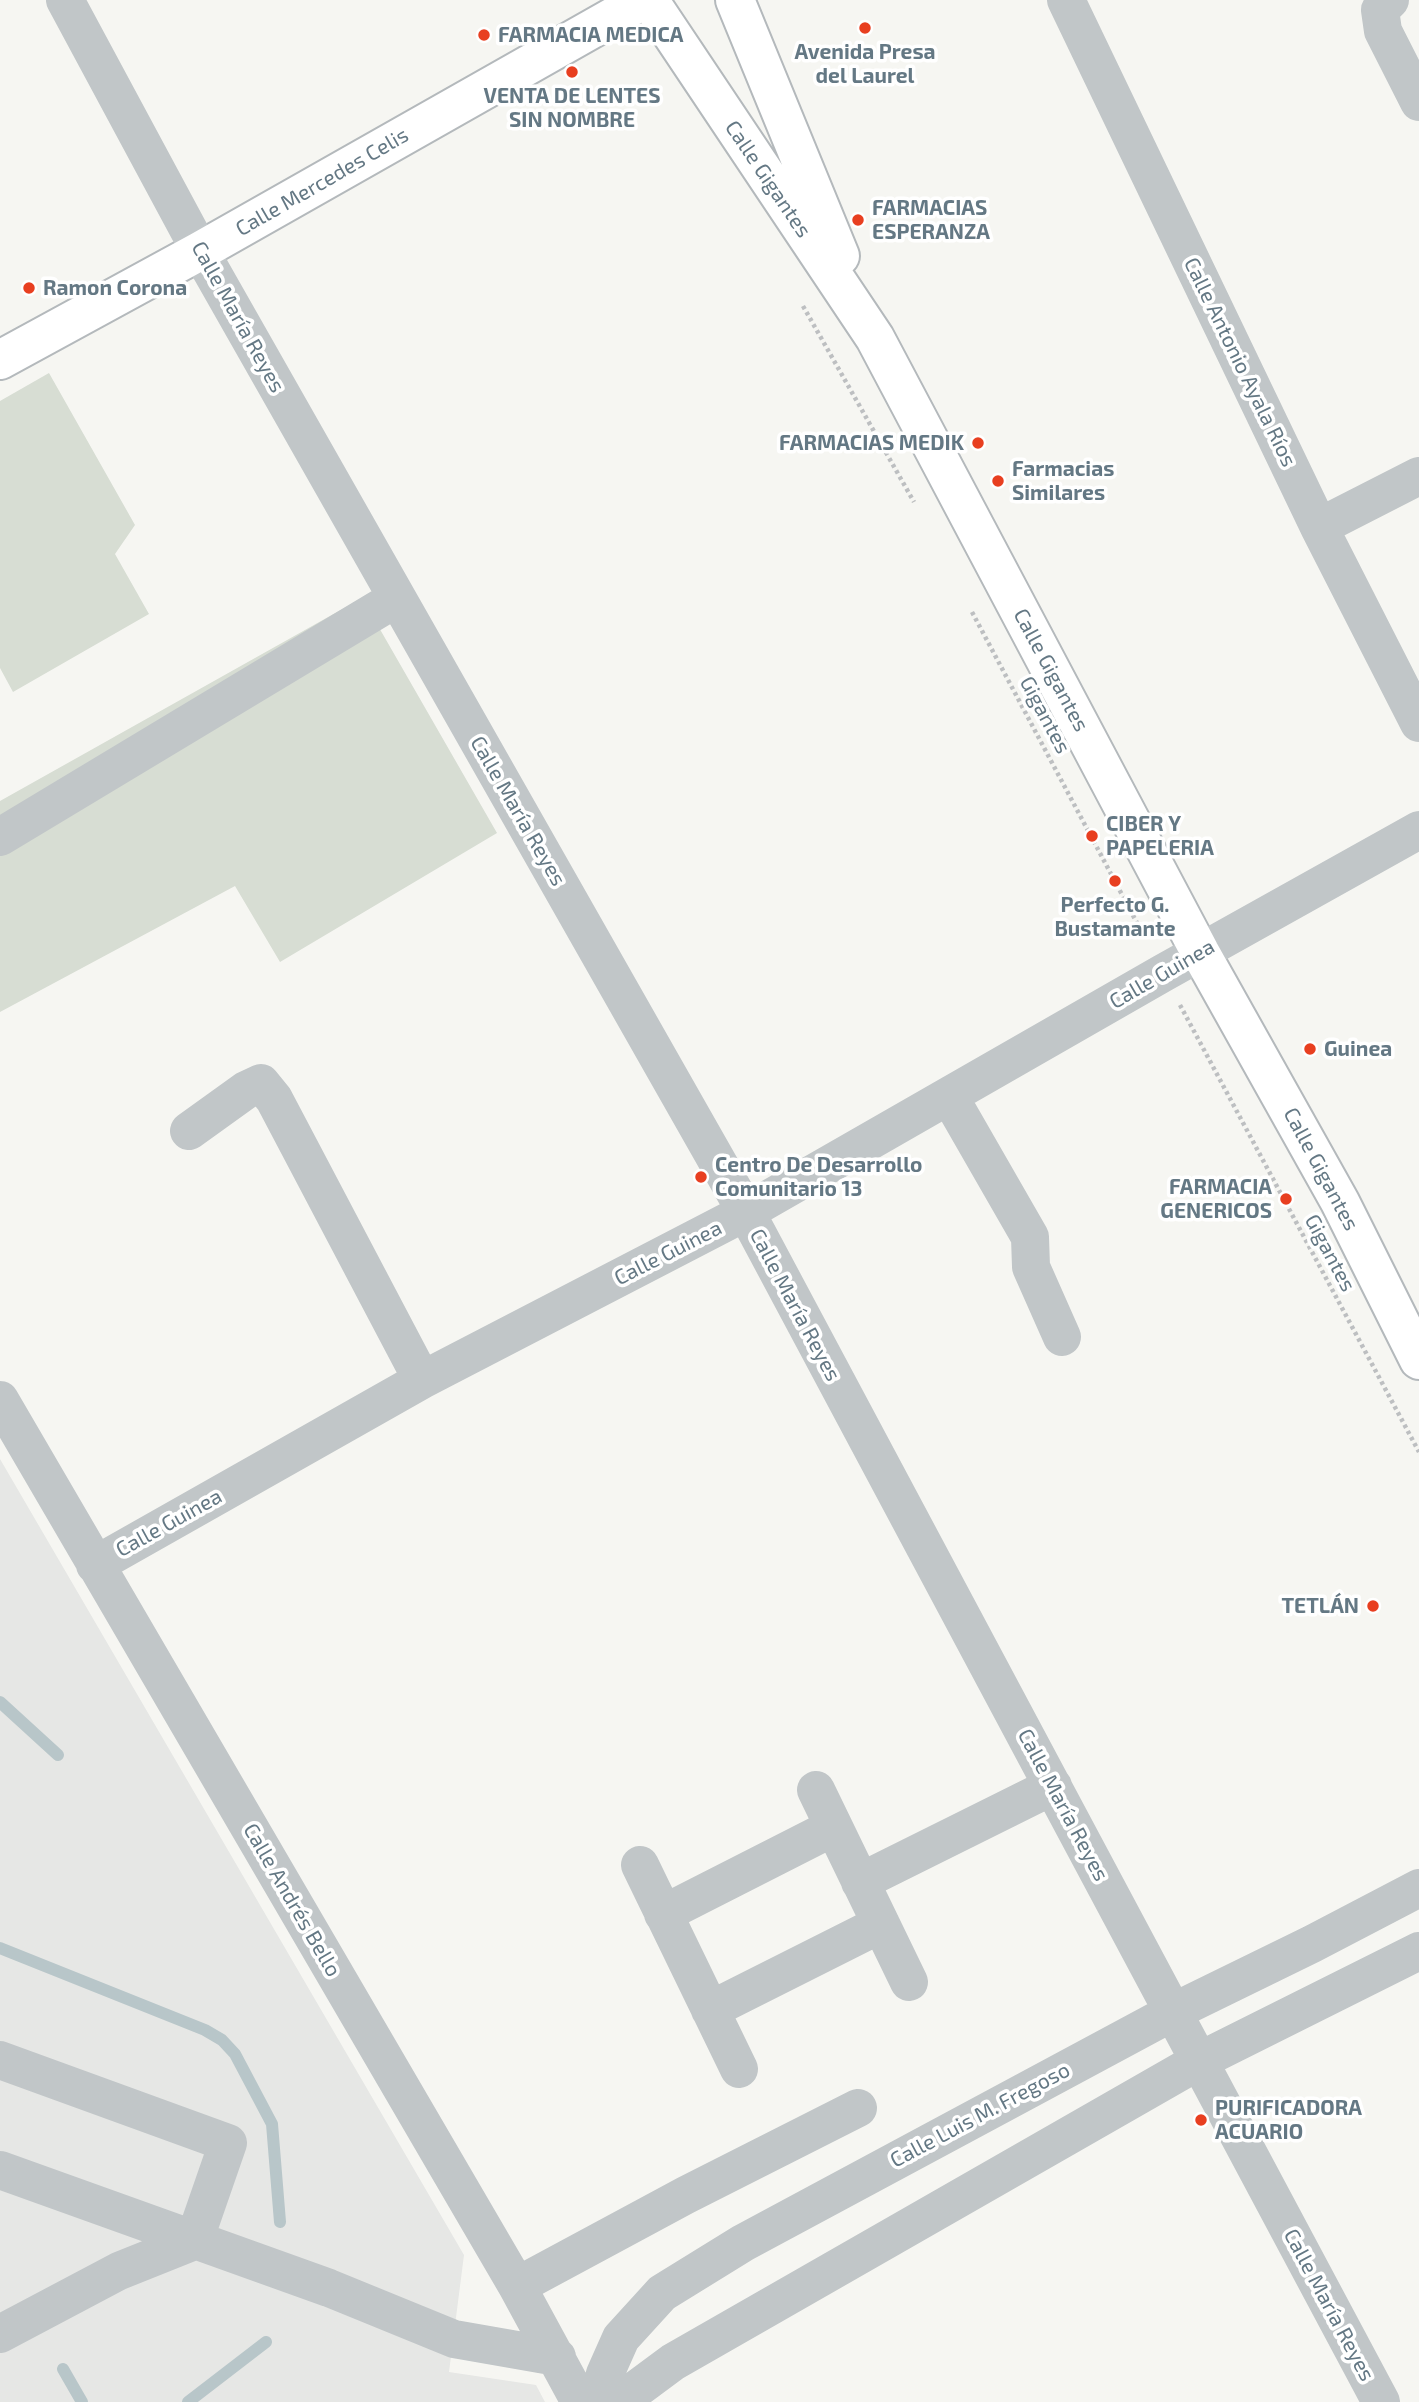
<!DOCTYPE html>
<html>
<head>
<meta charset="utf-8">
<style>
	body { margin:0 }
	canvas { display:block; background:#f6f6f2 }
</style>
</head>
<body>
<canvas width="1419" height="2402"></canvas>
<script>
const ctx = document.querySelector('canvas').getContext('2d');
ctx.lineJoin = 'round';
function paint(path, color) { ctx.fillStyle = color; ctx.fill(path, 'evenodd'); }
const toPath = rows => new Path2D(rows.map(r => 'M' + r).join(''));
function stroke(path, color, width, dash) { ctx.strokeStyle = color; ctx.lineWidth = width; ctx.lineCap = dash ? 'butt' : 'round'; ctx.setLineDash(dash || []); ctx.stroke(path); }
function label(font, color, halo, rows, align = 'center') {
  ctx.font = font + ' "Exo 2",sans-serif'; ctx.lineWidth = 7; ctx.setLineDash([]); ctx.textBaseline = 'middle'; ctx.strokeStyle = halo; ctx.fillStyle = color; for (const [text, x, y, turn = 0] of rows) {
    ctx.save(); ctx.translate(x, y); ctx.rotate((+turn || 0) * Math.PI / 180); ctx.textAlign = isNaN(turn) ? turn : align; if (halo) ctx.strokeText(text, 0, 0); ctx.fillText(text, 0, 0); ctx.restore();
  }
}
paint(toPath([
	[0,1459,464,2255,449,2372,536,2385,545,2402,0,2402]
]), '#e6e7e5');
paint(toPath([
	[49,373,135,525,115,554,149,614,13,692,0,668,0,401],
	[362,598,497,833,280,962,235,886,0,1012,0,801]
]), '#d7ddd3');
stroke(toPath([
	[0,1702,58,1755],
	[0,1948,205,2030,222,2040,235,2054,272,2124,280,2222],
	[63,2369,82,2402],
	[188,2402,266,2342]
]), '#b8c6c9', 12);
const major = toPath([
	[649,0,875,338,1200,952,1340,1202,1419,1360],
	[735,0,840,256],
	[0,360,200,251,643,0]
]);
stroke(major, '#b4b9bc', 42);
stroke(toPath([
	[803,306,914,502],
	[972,612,1145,938],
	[1180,1005,1419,1452]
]), '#bdbfc1', 4.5, [3.5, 3.5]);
stroke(toPath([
	[65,0,200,251,746,1212,1381,2402],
	[1066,0,1319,527,1419,723],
	[1390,0,1380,10,1383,31,1419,102],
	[1319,527,1419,476],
	[0,837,397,598],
	[949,1096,1030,1237,1031,1267,1062,1337],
	[189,1131,246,1090,261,1083,274,1099,422,1380],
	[0,1400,517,2286,580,2402],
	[95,1565,422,1380,746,1212,1163,973,1419,830],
	[816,1790,909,1982],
	[640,1865,739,2069],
	[860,1882,1053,1786],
	[663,1914,834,1827],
	[710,2010,881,1924],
	[0,2060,228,2143,194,2241,119,2271,0,2334],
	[0,2170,329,2288,454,2339,557,2357],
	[517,2286,686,2195,858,2108],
	[597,2402,605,2374,621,2338,662,2293,743,2243,1173,2012,1312,1944,1419,1888],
	[619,2402,673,2362,1199,2061,1419,1951]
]), '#c1c6c8', 38);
stroke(major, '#fff', 38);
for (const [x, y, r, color] of [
	[865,28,7,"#e83f20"],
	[484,35,7,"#e83f20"],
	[572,72,7,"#e83f20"],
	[858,220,7,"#e83f20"],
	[29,288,7,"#e83f20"],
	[978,443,7,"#e83f20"],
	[998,481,7,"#e83f20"],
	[1092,836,7,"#e83f20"],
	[1115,881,7,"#e83f20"],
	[1310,1049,7,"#e83f20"],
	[701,1177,7,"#e83f20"],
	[1286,1199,7,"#e83f20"],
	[1373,1606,7,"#e83f20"],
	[1201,2120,7,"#e83f20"]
]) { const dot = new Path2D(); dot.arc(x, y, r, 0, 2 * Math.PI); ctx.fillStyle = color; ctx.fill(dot); stroke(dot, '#fff', 2.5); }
label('bold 21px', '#647884', '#fff', [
	["FARMACIA MEDICA",498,35],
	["Avenida Presa",865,52,"center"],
	["del Laurel",865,76,"center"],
	["VENTA DE LENTES",572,96,"center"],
	["SIN NOMBRE",572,120,"center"],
	["FARMACIAS",872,208],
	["ESPERANZA",872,232],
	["Ramon Corona",43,288],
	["FARMACIAS MEDIK",964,443,"right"],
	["Farmacias",1012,469],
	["Similares",1012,493],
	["CIBER Y",1106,824],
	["PAPELERIA",1106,848],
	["Perfecto G.",1115,905,"center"],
	["Bustamante",1115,929,"center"],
	["Guinea",1324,1049],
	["Centro De Desarrollo",715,1165],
	["Comunitario 13",715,1189],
	["FARMACIA",1272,1187,"right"],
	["GENERICOS",1272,1211,"right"],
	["TETLÁN",1359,1606,"right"],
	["PURIFICADORA",1215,2108],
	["ACUARIO",1215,2132]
], 'left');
label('21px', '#647884', '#fff', [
	["Calle Gigantes",768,179,56],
	["Calle Mercedes Celis",322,182,-30],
	["Calle María Reyes",238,317,61],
	["Calle Antonio Ayala Ríos",1240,362,64],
	["Calle Gigantes",1051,670,62],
	["Gigantes",1045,715,62],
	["Calle María Reyes",518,811,60],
	["Calle Guinea",1162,974,-30],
	["Calle Gigantes",1321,1169,62],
	["Calle Guinea",668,1253,-27],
	["Gigantes",1330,1253,62],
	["Calle María Reyes",795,1305,62],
	["Calle Guinea",169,1523,-29],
	["Calle María Reyes",1063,1805,62],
	["Calle Andrés Bello",292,1900,60],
	["Calle Luis M. Fregoso",980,2115,-28],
	["Calle María Reyes",1329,2305,62]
]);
</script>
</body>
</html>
